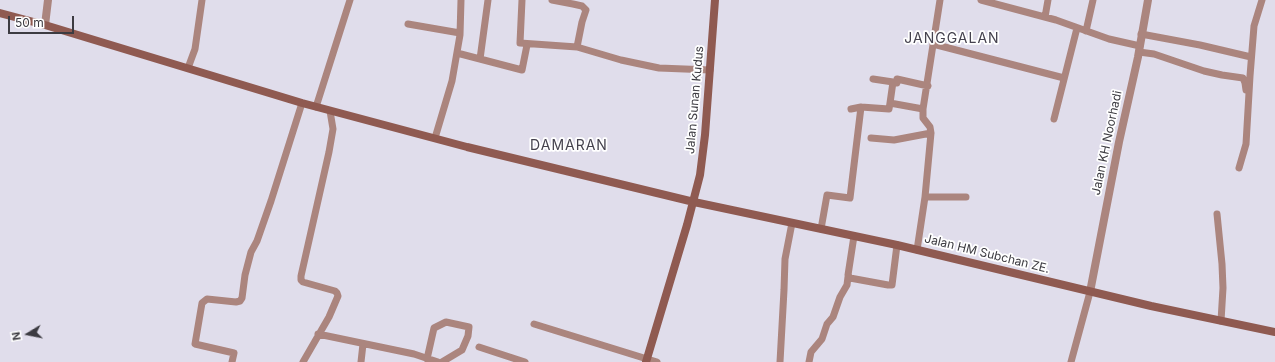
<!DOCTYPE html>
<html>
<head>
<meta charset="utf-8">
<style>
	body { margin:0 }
	#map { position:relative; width:1275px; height:362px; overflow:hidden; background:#e0ddeb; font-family:Inter,sans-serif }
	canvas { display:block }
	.north { position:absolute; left:8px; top:314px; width:40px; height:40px; -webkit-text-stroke:3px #fff; paint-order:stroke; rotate:260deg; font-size:11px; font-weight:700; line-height:16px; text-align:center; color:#3c3b41 }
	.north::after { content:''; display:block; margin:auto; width:14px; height:18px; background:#3c3b41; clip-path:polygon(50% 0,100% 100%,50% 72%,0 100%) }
	.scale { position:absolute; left:8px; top:16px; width:66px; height:18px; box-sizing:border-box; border:2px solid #3c3b41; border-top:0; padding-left:5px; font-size:12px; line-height:14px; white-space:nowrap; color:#3c3b41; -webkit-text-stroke:3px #fff; paint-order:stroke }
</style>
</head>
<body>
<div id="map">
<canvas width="1275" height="362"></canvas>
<div class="north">N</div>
<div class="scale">50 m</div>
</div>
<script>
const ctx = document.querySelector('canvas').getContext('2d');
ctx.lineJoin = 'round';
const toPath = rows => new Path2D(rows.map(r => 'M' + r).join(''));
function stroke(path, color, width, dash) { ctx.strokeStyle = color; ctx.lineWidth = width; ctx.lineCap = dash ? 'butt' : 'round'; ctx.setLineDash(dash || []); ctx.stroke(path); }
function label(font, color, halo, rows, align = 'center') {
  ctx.font = font + ' Inter,sans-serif'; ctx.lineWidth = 3.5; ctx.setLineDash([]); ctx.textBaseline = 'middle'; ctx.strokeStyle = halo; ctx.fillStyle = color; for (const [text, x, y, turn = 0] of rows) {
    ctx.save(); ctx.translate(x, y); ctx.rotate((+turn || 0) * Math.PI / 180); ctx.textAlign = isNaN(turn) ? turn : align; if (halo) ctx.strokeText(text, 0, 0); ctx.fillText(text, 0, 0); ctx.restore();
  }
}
stroke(toPath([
	[522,0,520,43,577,47,621,60,659,68,710,70],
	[552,0,573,4,582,6,586,10,582,22,577,47],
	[981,0,1056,20,1109,39,1140,46],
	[1045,17,1048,0],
	[408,24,460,33],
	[1086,31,1093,0],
	[1141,34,1200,45,1251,57],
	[933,44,1064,78],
	[1139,52,1154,54,1204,71,1222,75,1243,78,1245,83,1246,90],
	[457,53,522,70,527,45],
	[480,59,488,0],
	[188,68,195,49,202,0],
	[873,79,893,82],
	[890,103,893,82,897,83,897,79,928,86],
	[316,107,350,0],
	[851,109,861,107],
	[1054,119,1077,28],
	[435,138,452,81,460,35,461,0],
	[871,138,894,140,931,133],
	[1239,168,1246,144,1250,76,1254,26,1262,0],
	[925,197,966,197],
	[1217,214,1222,264,1223,288,1221,321],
	[821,229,827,195,850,198,861,107,889,109,890,103,923,109],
	[854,236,848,275,850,278,888,285,892,285,897,245],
	[917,250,925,197,931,133,930,127,923,118,923,109,940,0],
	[534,324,657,362],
	[318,334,414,354,438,362],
	[479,347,525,362],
	[427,359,434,328,446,322,469,327,468,336,462,350,442,362],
	[232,362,234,353,195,344,202,303,207,299,236,302,240,301,242,298,245,275,251,252,257,241,271,201,302,103],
	[303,362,329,317,338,296,337,293,335,291,303,282,301,280,301,276,329,152,333,129,330,111],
	[361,362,363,344],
	[780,362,784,290,785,259,792,223],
	[809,362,811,352,822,339,827,324,833,317,840,297,847,285,848,277],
	[1071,362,1090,292]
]), '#ab857e', 7);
stroke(toPath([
	[45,25,48,0],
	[1090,292,1119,142,1138,57,1148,0]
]), '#ab857e', 8);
stroke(toPath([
	[0,13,45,25,302,103,467,147,694,202,897,245,1151,306,1275,332],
	[646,362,687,225,700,175,705,135,715,0]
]), '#8f5a51', 8);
label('12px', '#3c3b41', '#fff', [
	["Jalan Sunan Kudus",695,100,-85],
	["Jalan KH Noorhadi",1107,143,-78],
	["Jalan HM Subchan ZE.",987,254,14]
]);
ctx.letterSpacing = '1px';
label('14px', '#45424e', '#fff', [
	["JANGGALAN",952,39],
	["DAMARAN",569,146]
]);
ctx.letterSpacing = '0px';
</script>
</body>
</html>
